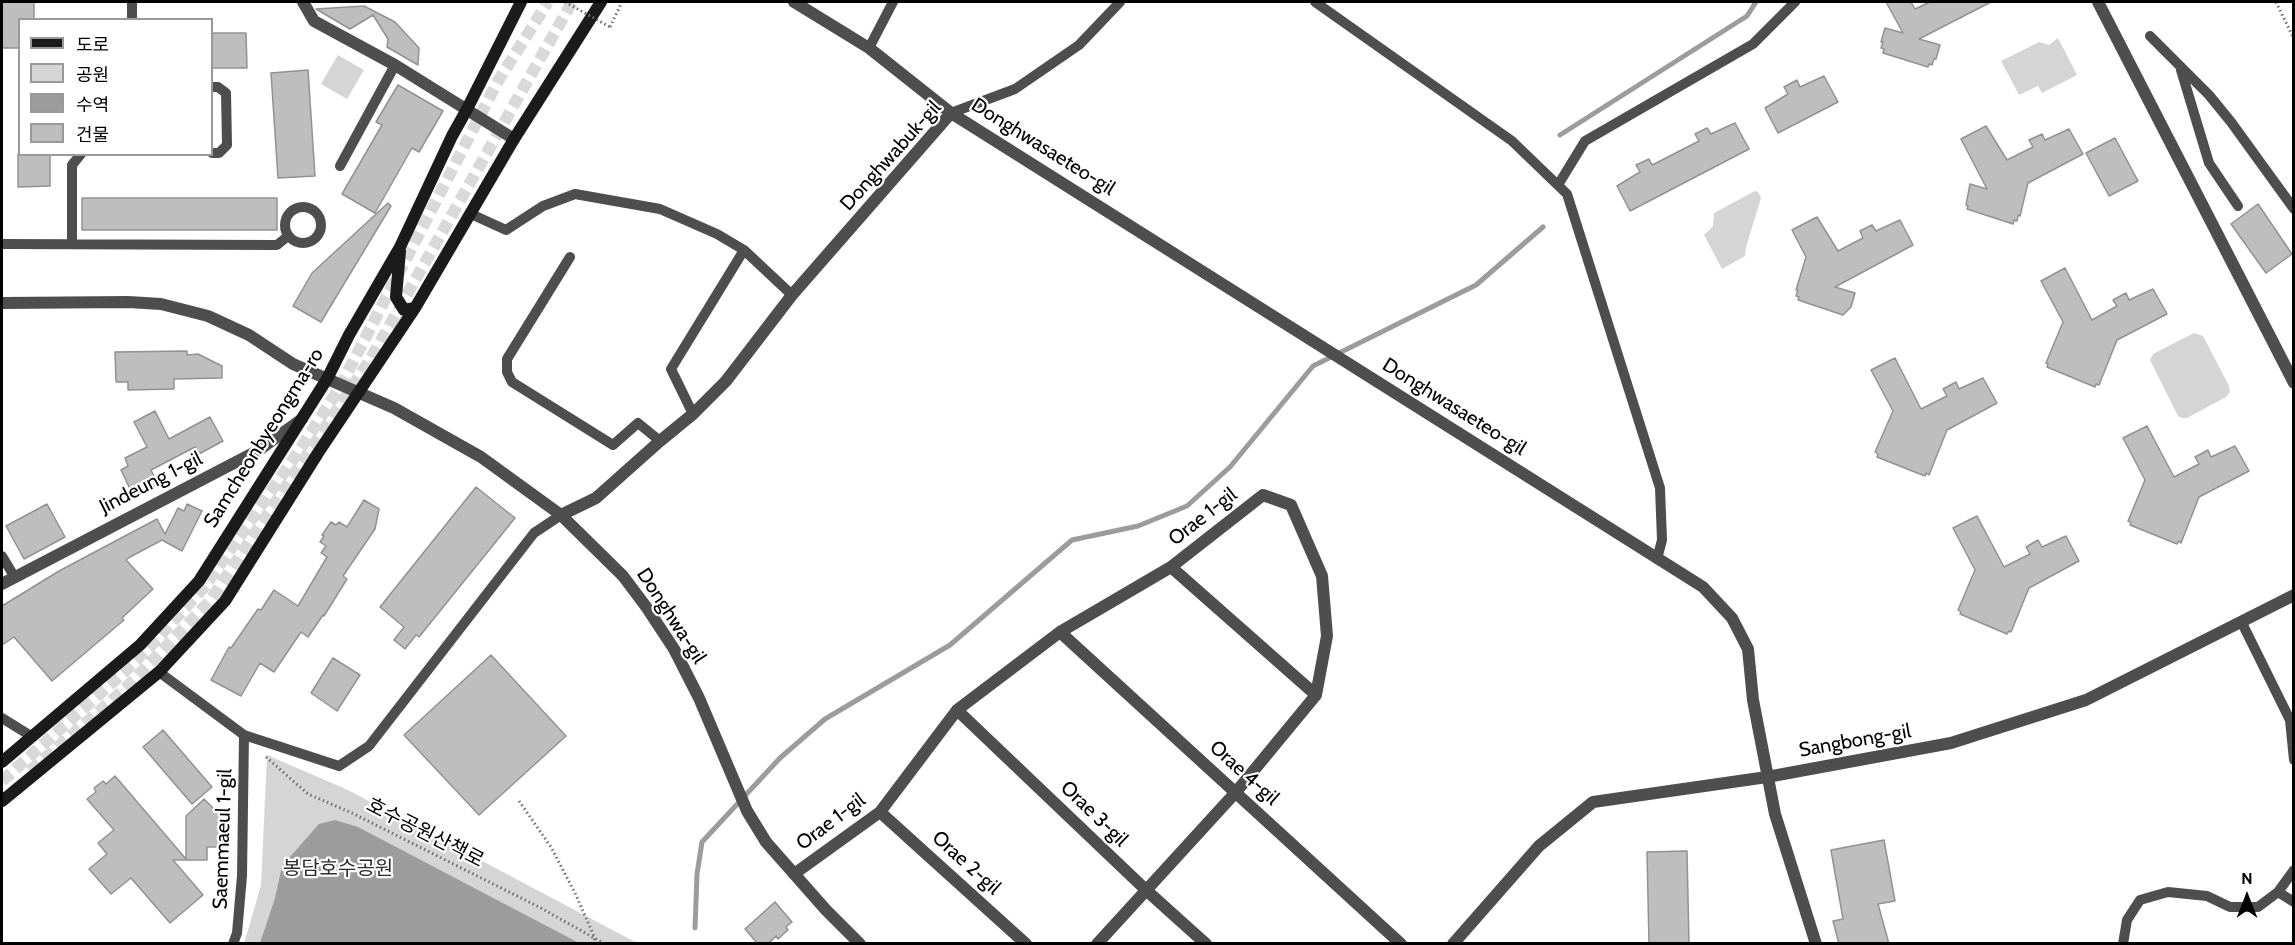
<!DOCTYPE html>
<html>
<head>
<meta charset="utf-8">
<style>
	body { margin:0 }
	#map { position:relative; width:2295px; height:945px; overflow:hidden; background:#fff; font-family:Cabin,"Noto Sans KR",sans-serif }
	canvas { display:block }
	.frame { position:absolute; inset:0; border:3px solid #000; pointer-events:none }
	.legend { position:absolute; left:18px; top:18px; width:195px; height:138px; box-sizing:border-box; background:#fff; border:2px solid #999; margin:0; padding:8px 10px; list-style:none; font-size:18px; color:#000 }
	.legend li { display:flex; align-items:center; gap:12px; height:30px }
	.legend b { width:30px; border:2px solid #999 }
	.north { position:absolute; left:2217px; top:867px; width:60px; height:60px; -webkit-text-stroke:4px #fff; paint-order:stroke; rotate:0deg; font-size:16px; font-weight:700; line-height:24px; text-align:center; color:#000 }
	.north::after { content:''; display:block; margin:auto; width:21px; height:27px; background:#000; clip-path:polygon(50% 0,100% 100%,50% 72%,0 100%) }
</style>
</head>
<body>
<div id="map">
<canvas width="2295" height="945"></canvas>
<div class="frame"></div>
<ul class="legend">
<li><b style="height:8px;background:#1b1b1b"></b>도로</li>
<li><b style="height:16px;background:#d5d5d5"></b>공원</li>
<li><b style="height:16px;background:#9c9c9c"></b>수역</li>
<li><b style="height:16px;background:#bebebe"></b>건물</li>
</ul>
<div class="north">N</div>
</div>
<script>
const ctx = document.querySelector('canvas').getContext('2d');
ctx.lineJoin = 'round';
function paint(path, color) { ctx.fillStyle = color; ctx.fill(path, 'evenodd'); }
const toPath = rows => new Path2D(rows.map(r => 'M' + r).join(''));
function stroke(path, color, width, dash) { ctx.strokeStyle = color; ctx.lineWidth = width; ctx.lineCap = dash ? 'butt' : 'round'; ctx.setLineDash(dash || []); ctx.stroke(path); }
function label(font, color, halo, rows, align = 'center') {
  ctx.font = font + ' Cabin,"Noto Sans KR",sans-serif'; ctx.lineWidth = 4.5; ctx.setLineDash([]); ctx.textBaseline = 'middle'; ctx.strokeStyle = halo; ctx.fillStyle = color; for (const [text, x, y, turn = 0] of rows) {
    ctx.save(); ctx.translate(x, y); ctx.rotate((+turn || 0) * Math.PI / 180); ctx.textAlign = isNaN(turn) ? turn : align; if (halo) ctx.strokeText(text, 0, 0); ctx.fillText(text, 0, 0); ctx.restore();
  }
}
paint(toPath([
	[2058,38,2077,75,2042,93,2038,86,2019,95,2001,61,2039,42,2049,45],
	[338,55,364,70,347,99,321,84],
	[1755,191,1758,192,1761,198,1746,247,1745,256,1722,269,1704,235,1713,226,1714,213],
	[2194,333,2203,336,2229,386,2230,392,2226,397,2187,418,2182,418,2178,416,2150,360,2153,354],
	[267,755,348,790,637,943,244,944,261,885]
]), '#d5d5d5');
paint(toPath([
	[335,820,358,827,579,943,260,943,275,898,282,866,319,824]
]), '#9c9c9c');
stroke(toPath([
	[1560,135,1747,16,1756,2],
	[695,928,697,874,702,842,780,758,825,719,950,645,1072,540,1138,526,1187,506,1230,467,1313,366,1476,285,1543,227]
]), '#9c9c9c', 5);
const building = toPath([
	[2,2,34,2,34,20,20,20,20,48,2,48,2,2],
	[1886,2,1911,2,1915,9,1930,2,1991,2,1919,39,1940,45,1936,59,1934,59,1932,65,1929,64,1928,67,1883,53,1884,49,1881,48,1883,42,1881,42,1885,28,1903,33,1886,2],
	[364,6,395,22,419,48,418,65,387,47,388,39,373,15,350,29,316,9,364,6],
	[212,33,246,33,247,68,212,68,212,33],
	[308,70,315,176,278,178,271,73,308,70],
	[1824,76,1838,102,1778,133,1765,108,1788,94,1784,87,1797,80,1800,87,1824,76],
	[398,85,443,111,419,152,412,148,375,213,342,194,382,125,376,122,398,85],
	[1735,123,1749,149,1630,211,1617,186,1640,172,1636,165,1649,159,1652,165,1664,159,1699,141,1695,134,1707,128,1711,134,1735,123],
	[1986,126,2007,160,2033,147,2029,140,2042,134,2045,140,2069,129,2083,154,2028,183,2020,216,2018,215,2017,221,2014,220,2013,224,1967,209,1968,206,1966,205,1970,184,1987,189,1961,139,1986,126],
	[2115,138,2138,181,2109,196,2086,153,2115,138],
	[18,154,50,154,50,186,18,187,18,154],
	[82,198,277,198,277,230,82,230,82,198],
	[388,203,391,206,321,322,293,306,312,273,388,203],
	[2258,204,2292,254,2266,273,2231,224,2258,204],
	[1817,217,1838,251,1863,238,1860,231,1872,225,1876,231,1900,220,1913,245,1835,287,1855,293,1851,307,1843,315,1798,300,1799,297,1796,296,1798,290,1796,290,1806,257,1792,230,1817,217],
	[2065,268,2092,320,2117,306,2113,300,2126,293,2129,300,2153,289,2167,314,2117,340,2099,385,2096,384,2095,387,2047,367,2048,364,2046,363,2063,322,2041,281,2065,268],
	[187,351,187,355,198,354,222,366,222,378,174,379,174,389,128,390,128,382,116,382,115,352,187,351],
	[1895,358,1921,409,1947,396,1943,389,1956,382,1959,389,1983,378,1997,403,1947,430,1929,475,1926,473,1925,476,1877,457,1878,454,1875,452,1893,411,1871,370,1895,358],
	[155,411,169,439,210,417,223,441,199,454,195,447,151,470,158,484,133,495,121,470,128,466,125,458,147,447,134,422,155,411],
	[2147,426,2174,477,2199,464,2195,457,2208,450,2211,457,2235,446,2249,471,2199,497,2181,543,2179,541,2177,544,2130,525,2131,522,2128,521,2145,480,2123,438,2147,426],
	[476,487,515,518,419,637,416,635,405,649,394,640,404,627,380,607,476,487],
	[364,500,379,509,375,529,343,576,347,579,324,616,323,615,308,637,301,632,274,672,260,663,241,696,211,680,229,647,231,648,258,609,261,610,274,590,298,606,327,557,321,553,326,546,320,542,324,536,322,535,331,522,336,525,339,522,347,527,364,500],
	[47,504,65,537,24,559,6,526,47,504],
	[187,504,202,511,182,551,162,540,130,557,126,560,153,589,122,618,124,620,52,681,14,637,2,645,2,606,59,571,157,519,165,534,178,508,184,511,187,504],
	[1977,516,2004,567,2030,554,2026,547,2038,540,2042,547,2066,536,2079,561,2029,588,2011,632,2009,631,2007,634,1960,614,1961,612,1958,610,1975,570,1953,528,1977,516],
	[491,655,566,736,479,815,404,735,491,655],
	[333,658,360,675,337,711,311,693,333,658],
	[163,730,212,787,192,804,143,747,163,730],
	[115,776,186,859,186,816,204,799,221,816,221,847,207,847,207,860,173,860,203,895,170,923,131,878,111,894,89,869,107,854,98,843,114,830,87,799,96,792,94,788,103,781,106,784,115,776],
	[1884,840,1895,901,1878,904,1889,944,1839,944,1833,921,1843,919,1831,850,1884,840],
	[1687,851,1689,944,1649,944,1647,852,1687,851],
	[775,902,792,922,786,927,788,930,778,939,776,936,768,944,758,944,745,929,775,902]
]);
paint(building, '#bebebe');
stroke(building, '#929292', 1.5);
stroke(toPath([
	[30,771,125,689,210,601,370,360,572,2],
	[2,781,124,672,154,642,205,586,301,448,340,387,498,81,548,2]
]), '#d9d9d9', 12, [12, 6]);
stroke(toPath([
	[2276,2,2294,39],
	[610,27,622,2],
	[266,757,308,794,352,813,539,907,605,944],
	[519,801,551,847,575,893,594,936,595,944]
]), '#707070', 3, [1.5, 3]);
stroke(toPath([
	[132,2,132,20],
	[1315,2,1512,141,1567,194,1660,488,1662,540,1657,559],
	[2150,36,2209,95,2231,122,2294,209],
	[869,48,893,2],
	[2181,70,2209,163,2238,206],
	[212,87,218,87,226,93,227,145,219,153,212,153],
	[951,113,1015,89,1079,45,1120,2],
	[340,166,395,65],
	[1558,185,1585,141,1753,44,1795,2],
	'285 225a18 18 0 1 1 36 0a18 18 0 1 1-36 0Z',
	[471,214,506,230,543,206,575,194,660,209,717,234,744,250,792,295],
	[2,244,277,245,288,236],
	[72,244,72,165,81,154],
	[570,257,507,359,507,372,512,382,613,445,638,423,660,441],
	[693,414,671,369,744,250],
	[2,556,14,576],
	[2242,623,2290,720,2294,760],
	[159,672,244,735,339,766,369,746,534,533,561,515],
	[2,718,31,736],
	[2278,892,2294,902],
	[233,944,237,933,242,876,244,735],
	[2123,944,2127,920,2140,900,2168,892,2207,896,2230,907,2258,907,2278,892,2294,870]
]), '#4e4e4e', 10);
stroke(toPath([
	[303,2,314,21,395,65,514,139],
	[794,2,869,48,951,113,1703,587,1732,618,1748,649,1753,700,1775,814,1816,944],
	[2098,2,2294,383],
	[561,515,596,498,660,441,693,414,726,381,792,295,951,113],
	[1171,567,1316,695],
	[2,584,259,450,302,419],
	[1060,632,1401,944],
	[957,710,1146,890,1206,944],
	[880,812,1026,944],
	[794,874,880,812,957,710,1060,632,1171,567,1263,495,1291,505,1322,576,1327,636,1316,695,1236,792,1097,944],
	[1453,944,1539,846,1593,802,1767,777,1951,743,2086,700,2294,595]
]), '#4e4e4e', 12);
stroke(toPath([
	[2,303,128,302,161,304,208,316,249,335,293,364,394,408,481,457,561,515,623,576,647,608,674,649,699,698,747,811,766,842,826,910,860,944]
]), '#4e4e4e', 12);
stroke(toPath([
	[400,251,396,297,404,310,415,308],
	[2,762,140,645,199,581,327,379,349,335,400,247,452,136,466,111,521,2],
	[2,801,159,672,225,601,318,453,415,308,514,139,601,2]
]), '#1b1b1b', 12);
stroke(toPath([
	[565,2,610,27]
]), '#707070', 3, [1.5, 3]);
label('20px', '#000', '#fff', [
	["Donghwasaeteo-gil",1043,147,32],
	["Donghwabuk-gil",891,156,-48],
	["Donghwasaeteo-gil",1454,407,32],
	["Samcheonbyeongma-ro",264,438,-58],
	["Jindeung 1-gil",151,483,-27],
	["Orae 1-gil",1203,517,-38],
	["Donghwa-gil",671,616,57],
	["Sangbong-gil",1855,741,-10],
	["Orae 4-gil",1244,773,42],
	["Orae 3-gil",1094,814,44],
	["Orae 1-gil",831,822,-37],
	["호수공원산책로",425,833,27],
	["Saemmaeul 1-gil",223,839,-88],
	["Orae 2-gil",966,863,42]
]);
label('20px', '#2c2c2c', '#fff', [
	["봉담호수공원",338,869]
]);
</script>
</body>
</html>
